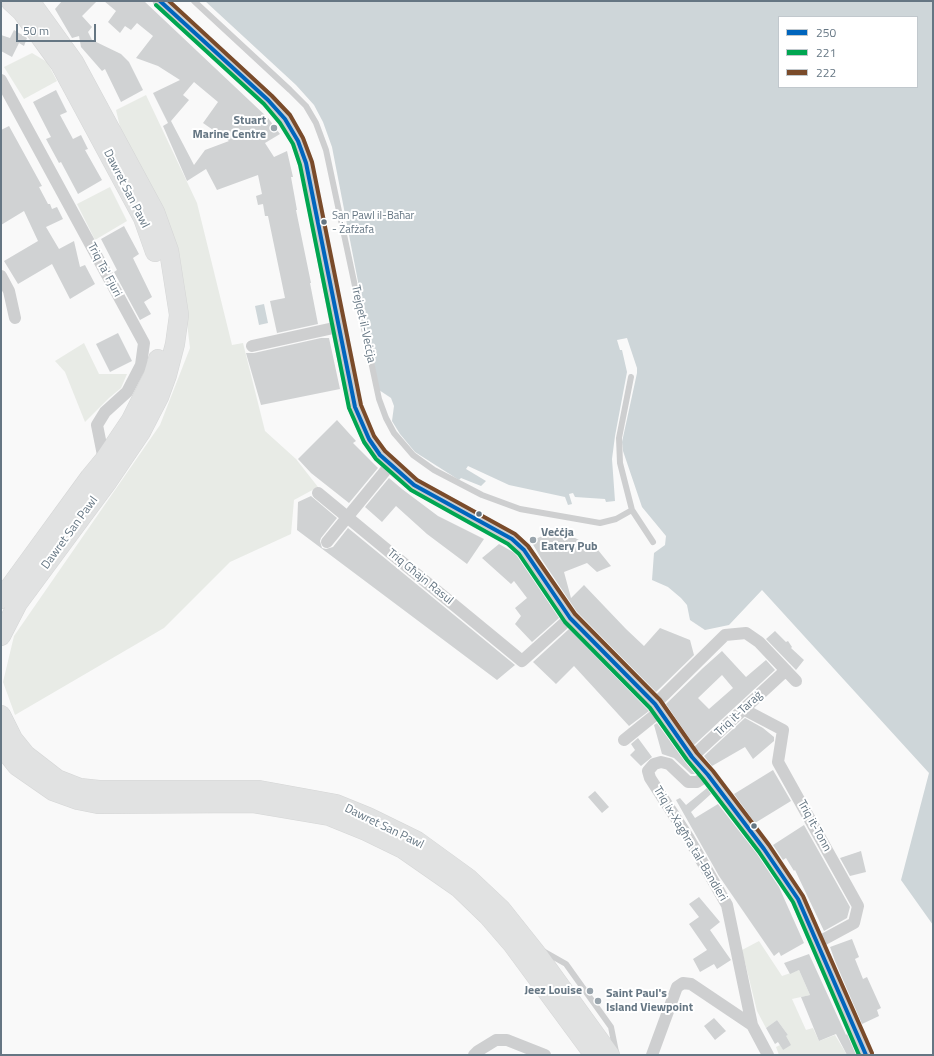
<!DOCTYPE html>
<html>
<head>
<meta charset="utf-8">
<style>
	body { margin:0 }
	#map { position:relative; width:934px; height:1056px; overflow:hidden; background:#f9f9f9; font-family:"Titillium Web",sans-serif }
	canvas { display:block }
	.frame { position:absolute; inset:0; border:2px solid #657683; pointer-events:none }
	.legend { position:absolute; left:778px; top:16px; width:140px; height:72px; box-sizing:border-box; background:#fff; border:1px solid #c1c8cd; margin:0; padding:5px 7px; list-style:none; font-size:12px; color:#657683 }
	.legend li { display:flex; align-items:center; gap:8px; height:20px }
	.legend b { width:20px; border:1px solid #c1c8cd }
	.scale { position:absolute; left:16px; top:24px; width:80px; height:18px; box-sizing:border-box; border:2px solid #657683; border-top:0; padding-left:5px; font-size:12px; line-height:14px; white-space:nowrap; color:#657683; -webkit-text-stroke:3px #fff; paint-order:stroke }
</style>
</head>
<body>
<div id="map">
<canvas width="934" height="1056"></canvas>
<div class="frame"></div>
<ul class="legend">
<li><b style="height:5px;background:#0065bd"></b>250</li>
<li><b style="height:5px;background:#00a651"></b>221</li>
<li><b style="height:5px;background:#7a4b2a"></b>222</li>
</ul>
<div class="scale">50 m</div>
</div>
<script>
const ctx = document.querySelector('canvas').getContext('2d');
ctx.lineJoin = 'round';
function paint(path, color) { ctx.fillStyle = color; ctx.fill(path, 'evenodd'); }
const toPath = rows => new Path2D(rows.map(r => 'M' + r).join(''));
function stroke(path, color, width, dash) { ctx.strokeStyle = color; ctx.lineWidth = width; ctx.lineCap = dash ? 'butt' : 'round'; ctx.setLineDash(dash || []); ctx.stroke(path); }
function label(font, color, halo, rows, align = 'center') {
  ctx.font = font + ' "Titillium Web",sans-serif'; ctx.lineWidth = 4; ctx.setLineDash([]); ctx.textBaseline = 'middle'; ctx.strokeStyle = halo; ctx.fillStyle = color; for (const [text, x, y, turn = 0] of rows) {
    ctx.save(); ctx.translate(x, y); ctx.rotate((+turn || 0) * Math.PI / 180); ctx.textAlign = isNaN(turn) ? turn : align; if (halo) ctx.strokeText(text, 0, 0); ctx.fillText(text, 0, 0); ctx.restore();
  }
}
paint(toPath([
	[32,53,47,62,57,81,24,99,4,67],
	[146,95,197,203,232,345,243,343,265,431,296,459,318,487,294,500,291,534,230,562,164,628,15,715,3,682,14,636,160,425,190,348,178,248,154,191,121,131,116,110],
	[110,187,127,221,95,240,77,204],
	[84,343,99,374,127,374,121,388,109,398,85,422,65,372,55,361],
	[759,941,782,976,799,970,810,995,792,999,806,1030,813,1028,819,1041,835,1035,847,1055,779,1055,776,1047,780,1045,783,1050,786,1036,788,1035,777,1020,766,1028,757,1011,742,950]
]), '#e8ebe6');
paint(toPath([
	[205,1,933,1,933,925,901,880,929,773,762,590,729,625,705,630,690,620,687,605,681,598,668,587,652,580,654,553,665,545,666,536,642,507,623,451,622,442,637,373,637,368,627,338,617,340,620,350,622,350,627,372,615,436,612,459,615,501,606,502,605,499,575,497,573,493,569,494,572,504,568,505,565,497,509,485,468,466,466,469,486,481,481,486,461,478,459,480,415,452,400,434,392,421,394,406,391,398,379,390,332,147,323,122,314,105,296,85],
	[779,17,917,17,917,87,779,87],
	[264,304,268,323,259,325,255,306]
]), '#ced6d9');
paint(toPath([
	[62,1,97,1,82,16,92,27,88,32,92,40,121,54,129,62,143,90,121,102,105,69,102,71,81,47,79,36,72,38,55,9],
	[104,1,144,1,268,118,280,134,265,143,274,157,287,151,293,177,291,177,297,210,296,210,311,283,310,283,318,324,277,333,270,301,285,298,268,216,265,216,263,204,258,205,256,196,262,194,258,175,217,190,206,169,187,181,163,126,168,123,153,93,180,80,158,66,136,58,153,36,137,23,131,30,125,26,120,33,108,22,116,11],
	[194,82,218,102,203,123,229,141,205,150,194,165,171,121,189,100,183,95],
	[14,30,27,38,24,46,19,43,12,57,1,51,1,35,10,38],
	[56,90,67,112,60,115,73,139,81,135,88,149,85,150,102,180,78,194,61,162,59,163,46,139,51,137,33,102],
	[9,126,42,186,39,187,48,204,50,204,52,209,57,207,63,219,46,227,59,249,74,241,80,267,85,265,95,284,70,299,52,264,18,284,4,261,38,241,24,211,1,225,1,130],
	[124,226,139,254,133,258,152,297,144,302,151,314,140,320,114,272,117,270,101,239],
	[118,333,132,361,110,372,96,344],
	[321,338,329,338,340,389,261,405,246,353,254,353],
	[337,420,356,441,353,443,378,468,349,503,311,473,298,459],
	[389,478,402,489,438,516,484,539,467,564,427,534,396,506,382,522,365,507],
	[311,496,337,518,321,538,320,541,322,548,326,549,333,547,348,528,515,665,497,680,297,530,298,502],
	[558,529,598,550,611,566,597,572,587,563,564,572,571,598,584,585,626,629,644,646,660,628,690,640,694,655,656,692,577,612,542,560,531,541],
	[499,544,513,552,517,556,559,618,532,642,515,624,521,616,515,608,527,598,514,581,511,584,482,558],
	[569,629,649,711,629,726,574,666,556,684,533,662],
	[775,631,786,642,788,641,792,647,791,648,804,660,796,670,766,639],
	[722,651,746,677,766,660,775,670,694,745,666,704,703,668],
	[722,675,733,688,709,709,698,698],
	[745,718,763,728,774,737,774,741,753,759,745,747,712,766,704,756],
	[657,723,685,762,695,774,691,774,674,758,662,754,654,725],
	[638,738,652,757,641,766,630,755,635,750,631,744],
	[773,770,791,801,755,823,734,794],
	[707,788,711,794,691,812,695,818,718,804,757,854,779,887,804,943,781,956,779,952,774,956,719,876,676,800,680,798,686,805],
	[595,791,609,807,602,813,588,797],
	[804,825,850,907,847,918,824,931,795,870,794,871,786,858,783,860,773,845],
	[861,851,866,872,850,876,840,858],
	[699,897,720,922,710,930,731,960,717,969,714,964,700,972,693,959,707,950,689,924,699,917,689,904],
	[852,939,859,957,855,959,863,979,867,977,881,1008,877,1010,879,1016,862,1024,835,961,830,947],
	[809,954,846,1035,847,1034,856,1055,847,1055,836,1034,819,1041,801,997,810,995,799,970,790,974,784,963],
	[714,1018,726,1031,715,1040,704,1026],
	[777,1020,788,1035,786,1036,791,1045,783,1050,778,1042,775,1044,766,1028]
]), '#d0d2d3');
const trunk = toPath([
	[10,1,22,12,60,64,143,218,155,252],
	[1,599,90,477,104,460,131,420,153,376,158,359],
	[1,636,18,603,108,481,141,432,159,397,167,375,175,344,179,315,169,251,155,212,74,62,30,1],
	[1,715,13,739,26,755,57,779,80,788,99,790,259,790,336,804,368,817,417,841,468,878,501,909,540,958,610,1055],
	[1,746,17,766,53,791,78,800,98,804,252,803,329,816,366,831,403,849,459,888,488,916,513,945,594,1055]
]);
stroke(trunk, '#d5d6d6', 20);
stroke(toPath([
	[194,1,290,90,306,106,316,123,326,150,379,399,386,418,394,433,413,455,434,470,482,495,520,509,600,523,616,519,632,510],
	[631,377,619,438,620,463,632,510,653,542],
	[543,951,566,964,611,1027,616,1052]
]), '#cecfd0', 6);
stroke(toPath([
	[1,80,144,343,141,365,127,392,105,412,97,425,104,460,106,459],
	[1,276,9,291,15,318],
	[252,346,338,327],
	[318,493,522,661,570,618],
	[327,542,390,465],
	[655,704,725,635,746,633,759,642,796,681],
	[743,709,783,730,778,762,858,906,854,923,817,943],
	[624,740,660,711],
	[692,757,786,670],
	[708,775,697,782,688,782,669,764,661,762,654,764,648,771,650,778,688,837,727,905,752,1025,768,1055],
	[474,1055,478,1051,496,1040,507,1040,545,1055],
	[652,1055,677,987,683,983,691,984,752,1025]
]), '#cecfd0', 12);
stroke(toPath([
	[160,1,268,100,285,119,298,141,306,163,338,327,355,407,369,439,380,455,390,465,414,485,512,539,524,550,570,618,655,704,692,757,708,775,764,849,798,899,866,1055]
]), '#cecfd0', 15);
stroke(trunk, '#e1e2e2', 19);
stroke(toPath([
	[160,1,268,100,285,119,298,141,306,163,355,407,369,439,380,455,414,485,512,539,524,550,570,618,655,704,692,757,708,775,764,849,798,899,866,1055]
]), '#0065bd', 4);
stroke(toPath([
	[156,5,264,104,280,123,293,144,300,165,349,408,364,442,376,459,411,490,508,544,519,554,565,622,650,708,687,760,703,779,759,852,793,902,859,1055]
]), '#00a651', 4);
stroke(toPath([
	[169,1,272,96,290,115,303,138,312,162,361,405,374,436,385,451,417,480,515,534,528,546,575,614,660,700,697,753,713,771,769,845,803,896,872,1053]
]), '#7a4b2a', 4);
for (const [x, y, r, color] of [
	[274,128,4,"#99a4ac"],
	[324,222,3.5,"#657683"],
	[479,514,3.5,"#657683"],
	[533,540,4,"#99a4ac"],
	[754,826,3.5,"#657683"],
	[590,991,4,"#99a4ac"],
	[598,1001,4,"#99a4ac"]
]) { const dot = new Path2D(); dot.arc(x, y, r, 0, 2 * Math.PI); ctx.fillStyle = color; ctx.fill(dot); stroke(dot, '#fff', 1.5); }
label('11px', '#657683', '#fff', [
	["San Pawl il-Baħar",332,216],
	["- Żafżafa",332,230]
], 'left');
label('bold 12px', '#657683', '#fff', [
	["Stuart",266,121],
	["Marine Centre",266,135],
	["Veċċja",541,533,"left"],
	["Eatery Pub",541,547,"left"],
	["Jeez Louise",582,991],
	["Saint Paul's",606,994,"left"],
	["Island Viewpoint",606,1008,"left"]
], 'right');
label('12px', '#657683', '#fff', [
	["Dawret San Pawl",126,189,63],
	["Triq Ta' Fjuri",104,270,62],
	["Trejqet il-Veċċja",363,324,78],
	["Dawret San Pawl",70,533,-54],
	["Triq Għajn Rasul",420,577,39],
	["Triq it-Taraġ",739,714,-43],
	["Triq it-Tonn",814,826,61],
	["Dawret San Pawl",384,827,26],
	["Triq ix-Xagħra tal-Bandieri",690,844,59]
]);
</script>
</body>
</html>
